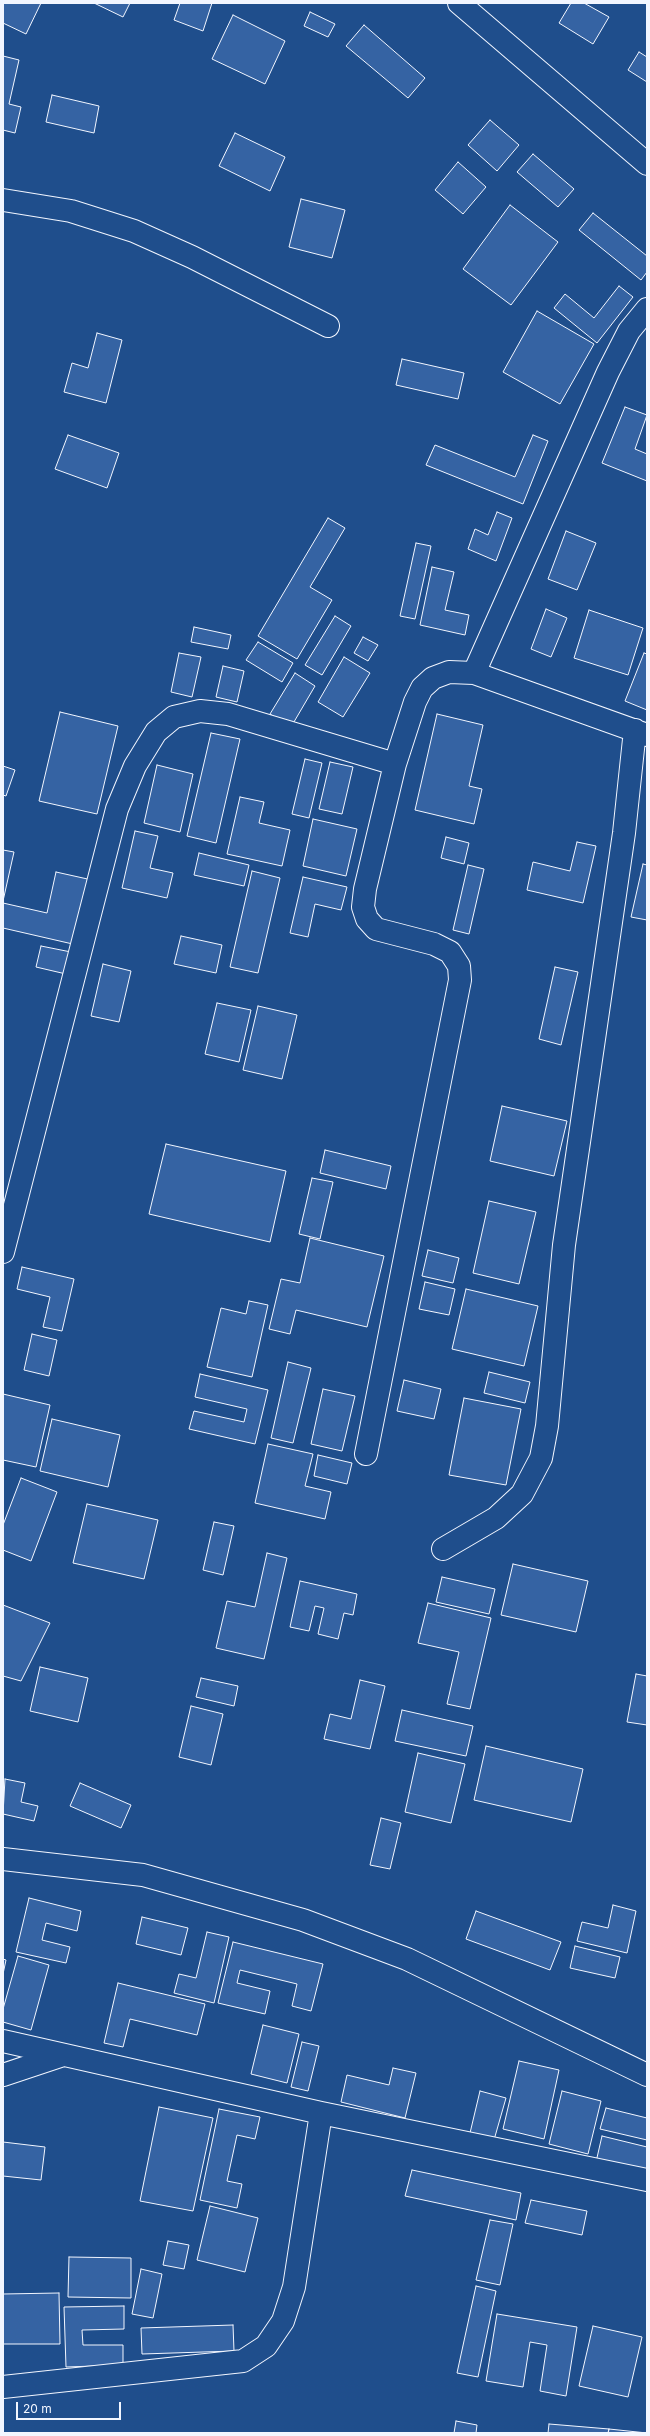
<!DOCTYPE html>
<html>
<head>
<meta charset="utf-8">
<style>
	body { margin:0 }
	#map { position:relative; width:650px; height:2436px; overflow:hidden; background:#1f4e8c; font-family:Inter,sans-serif }
	canvas { display:block }
	.frame { position:absolute; inset:0; border:4px solid #f2f6ff; pointer-events:none }
	.scale { position:absolute; left:16px; top:2402px; width:105px; height:18px; box-sizing:border-box; border:2px solid #f2f6ff; border-top:0; padding-left:5px; font-size:12px; line-height:14px; white-space:nowrap; color:#f2f6ff; -webkit-text-stroke:3px #1f4e8c; paint-order:stroke }
</style>
</head>
<body>
<div id="map">
<canvas width="650" height="2436"></canvas>
<div class="frame"></div>
<div class="scale">20 m</div>
</div>
<script>
const ctx = document.querySelector('canvas').getContext('2d');
ctx.lineJoin = 'round';
function paint(path, color) { ctx.fillStyle = color; ctx.fill(path, 'evenodd'); }
const toPath = rows => new Path2D(rows.map(r => 'M' + r).join(''));
function stroke(path, color, width, dash) { ctx.strokeStyle = color; ctx.lineWidth = width; ctx.lineCap = dash ? 'butt' : 'round'; ctx.setLineDash(dash || []); ctx.stroke(path); }
const building = toPath([
	[3,3,41,3,26,34,3,23,3,3],
	[94,3,130,3,123,17,94,3],
	[180,3,212,3,203,31,174,20,180,3],
	[571,3,584,3,609,17,593,44,559,23,571,3],
	[310,12,335,24,328,37,304,26,310,12],
	[233,15,285,41,265,84,212,59,233,15],
	[364,25,425,78,408,98,346,46,364,25],
	[639,52,647,57,647,82,628,70,639,52],
	[3,56,19,60,9,104,21,107,15,133,3,130,3,56],
	[52,95,99,106,94,133,46,122,52,95],
	[490,120,519,145,497,171,468,145,490,120],
	[235,133,285,157,270,191,219,166,235,133],
	[533,154,574,189,558,207,517,172,533,154],
	[458,162,486,187,463,214,435,190,458,162],
	[301,199,345,210,332,258,289,247,301,199],
	[510,205,558,242,511,305,463,269,510,205],
	[593,213,647,256,647,272,641,280,579,230,593,213],
	[619,286,633,297,597,343,554,308,565,294,594,318,619,286],
	[537,311,594,344,560,404,503,372,537,311],
	[97,333,122,340,106,403,64,392,72,363,88,368,97,333],
	[402,359,464,373,458,399,396,385,402,359],
	[625,407,647,415,635,449,647,454,647,481,602,463,625,407],
	[68,435,119,453,107,488,55,469,68,435],
	[533,435,548,441,523,504,426,465,435,445,515,477,533,435],
	[497,512,512,518,496,561,468,549,475,529,488,535,497,512],
	[328,518,345,528,310,587,332,600,297,659,258,636,328,518],
	[566,531,596,543,577,590,548,579,566,531],
	[416,543,431,546,415,619,400,616,416,543],
	[432,567,454,572,445,610,469,615,465,635,420,625,432,567],
	[546,609,567,618,551,657,531,649,546,609],
	[589,610,643,628,628,675,574,658,589,610],
	[335,616,351,626,322,675,305,665,335,616],
	[194,627,231,635,228,649,191,642,194,627],
	[363,637,378,645,368,661,354,653,363,637],
	[258,642,293,663,282,682,246,660,258,642],
	[179,653,201,657,192,697,171,692,179,653],
	[644,653,647,654,647,710,625,701,644,653],
	[344,657,370,673,343,717,318,702,344,657],
	[223,666,244,671,237,702,216,697,223,666],
	[295,673,315,686,291,727,270,714,295,673],
	[60,712,118,726,97,814,39,801,60,712],
	[437,714,483,725,469,786,482,789,474,824,415,810,437,714],
	[211,733,240,739,216,843,187,836,211,733],
	[305,759,322,763,309,818,292,814,305,759],
	[330,762,353,767,342,814,319,809,330,762],
	[157,765,193,774,180,832,144,823,157,765],
	[3,766,15,770,6,796,3,795,3,766],
	[240,797,264,802,259,823,290,830,282,866,227,854,240,797],
	[313,819,357,829,346,876,303,866,313,819],
	[135,831,158,836,150,868,173,873,167,898,122,888,135,831],
	[446,837,469,843,464,864,441,858,446,837],
	[577,842,596,846,583,903,527,890,533,862,570,871,577,842],
	[3,850,14,852,3,901,3,850],
	[199,853,249,865,244,886,194,875,199,853],
	[643,864,647,865,647,920,631,917,643,864],
	[468,865,484,869,469,934,453,930,468,865],
	[252,871,280,878,258,973,230,967,252,871],
	[56,872,92,880,77,945,3,928,3,903,47,913,56,872],
	[303,877,347,887,341,910,315,904,308,937,290,933,303,877],
	[181,936,222,945,216,973,174,964,181,936],
	[41,946,71,952,66,974,36,967,41,946],
	[103,964,131,971,119,1022,91,1016,103,964],
	[555,967,578,972,561,1045,539,1039,555,967],
	[217,1003,251,1010,239,1062,205,1054,217,1003],
	[258,1006,297,1015,282,1079,243,1070,258,1006],
	[502,1106,567,1121,554,1176,490,1161,502,1106],
	[166,1144,286,1171,270,1242,149,1214,166,1144],
	[325,1150,391,1166,386,1189,320,1173,325,1150],
	[312,1178,333,1182,320,1239,299,1234,312,1178],
	[489,1201,536,1212,519,1284,473,1273,489,1201],
	[310,1238,384,1256,367,1327,296,1310,290,1334,269,1329,281,1279,300,1283,310,1238],
	[428,1250,459,1258,453,1283,422,1276,428,1250],
	[22,1267,74,1279,62,1331,43,1327,50,1297,17,1289,22,1267],
	[425,1282,455,1289,449,1315,419,1309,425,1282],
	[466,1289,538,1306,524,1366,452,1349,466,1289],
	[249,1301,268,1305,252,1377,207,1367,221,1308,246,1314,249,1301],
	[32,1334,57,1340,49,1376,24,1370,32,1334],
	[288,1362,311,1368,293,1443,271,1438,288,1362],
	[489,1372,530,1382,525,1403,484,1393,489,1372],
	[200,1374,268,1390,255,1444,189,1429,194,1411,244,1422,247,1409,195,1397,200,1374],
	[404,1380,441,1389,434,1419,397,1411,404,1380],
	[323,1389,355,1396,342,1451,311,1444,323,1389],
	[3,1394,50,1405,36,1467,3,1460,3,1394],
	[464,1398,521,1409,506,1485,449,1475,464,1398],
	[52,1419,120,1435,108,1487,40,1471,52,1419],
	[268,1444,313,1454,305,1486,331,1492,325,1519,255,1503,268,1444],
	[318,1455,352,1463,347,1484,314,1476,318,1455],
	[21,1478,57,1492,31,1561,3,1550,3,1525,21,1478],
	[87,1504,158,1520,144,1579,73,1563,87,1504],
	[214,1522,234,1526,223,1575,203,1570,214,1522],
	[267,1553,287,1558,264,1659,216,1648,227,1601,255,1607,267,1553],
	[513,1564,588,1581,576,1632,501,1615,513,1564],
	[442,1577,495,1589,489,1614,436,1602,442,1577],
	[300,1581,357,1594,353,1615,344,1613,338,1639,318,1634,324,1608,315,1606,309,1631,290,1627,300,1581],
	[428,1603,491,1618,470,1709,447,1704,459,1652,418,1643,428,1603],
	[3,1605,50,1623,21,1681,3,1676,3,1605],
	[40,1667,88,1678,78,1722,30,1711,40,1667],
	[636,1674,647,1676,647,1725,627,1722,636,1674],
	[201,1678,238,1686,234,1706,196,1697,201,1678],
	[360,1680,385,1686,370,1749,324,1739,330,1714,351,1719,360,1680],
	[191,1706,223,1714,211,1765,179,1757,191,1706],
	[402,1710,473,1726,466,1756,395,1741,402,1710],
	[486,1746,583,1769,571,1822,474,1800,486,1746],
	[418,1753,465,1764,451,1823,405,1812,418,1753],
	[5,1779,25,1783,21,1802,38,1806,34,1821,3,1814,5,1779],
	[80,1783,131,1805,121,1828,70,1806,80,1783],
	[381,1818,401,1823,390,1869,370,1865,381,1818],
	[29,1898,81,1911,77,1931,46,1923,42,1940,70,1947,66,1963,16,1952,29,1898],
	[613,1905,636,1911,627,1953,577,1941,582,1922,608,1928,613,1905],
	[476,1911,561,1942,550,1970,466,1939,476,1911],
	[142,1917,188,1928,181,1955,136,1944,142,1917],
	[207,1932,229,1937,214,2003,174,1993,179,1974,196,1978,207,1932],
	[233,1942,323,1964,311,2011,292,2006,297,1984,240,1970,237,1983,270,1991,265,2014,218,2003,233,1942],
	[575,1946,620,1957,615,1978,570,1968,575,1946],
	[18,1956,49,1965,31,2030,3,2022,3,2009,18,1956],
	[3,1959,6,1960,3,1974,3,1959],
	[118,1983,205,2004,197,2035,130,2019,123,2047,104,2043,118,1983],
	[263,2025,299,2034,287,2083,251,2074,263,2025],
	[302,2042,319,2046,308,2091,291,2087,302,2042],
	[519,2061,559,2070,544,2139,503,2129,519,2061],
	[393,2068,416,2073,405,2118,341,2102,347,2075,389,2085,393,2068],
	[480,2091,506,2098,494,2140,470,2133,480,2091],
	[562,2091,601,2101,588,2154,549,2144,562,2091],
	[159,2107,213,2118,193,2211,140,2201,159,2107],
	[606,2108,647,2118,647,2140,600,2129,606,2108],
	[219,2109,260,2117,255,2139,237,2135,227,2181,242,2184,237,2208,200,2200,219,2109],
	[602,2136,647,2147,647,2174,596,2162,602,2136],
	[3,2142,45,2147,41,2180,3,2176,3,2142],
	[412,2170,521,2193,516,2220,405,2196,412,2170],
	[531,2200,587,2211,582,2235,525,2223,531,2200],
	[210,2206,258,2218,245,2272,197,2260,210,2206],
	[490,2220,513,2224,500,2285,476,2280,490,2220],
	[168,2241,189,2245,184,2269,163,2265,168,2241],
	[69,2257,131,2258,131,2298,68,2297,69,2257],
	[141,2269,162,2274,153,2318,132,2314,141,2269],
	[476,2286,496,2291,478,2377,457,2373,476,2286],
	[59,2293,60,2344,3,2344,3,2294,59,2293],
	[124,2306,124,2329,82,2330,83,2345,123,2345,123,2365,66,2367,64,2307,124,2306],
	[497,2314,577,2327,566,2396,540,2391,547,2345,530,2342,523,2387,486,2381,497,2314],
	[233,2325,234,2351,142,2354,141,2328,233,2325],
	[593,2326,642,2337,628,2397,579,2386,593,2326],
	[456,2421,477,2425,476,2433,454,2433,456,2421],
	[549,2424,609,2429,608,2433,548,2433,549,2424],
	[609,2429,647,2433,608,2433,609,2429]
]);
paint(building, '#3563a3');
stroke(building, '#f2f6ff', 1);
const minor = toPath([
	[459,3,647,164],
	[3,200,71,211,134,231,192,257,328,326],
	[474,673,608,372,629,331,647,309],
	[3,1252,117,809,135,766,156,732,174,717,200,711,228,714,395,764],
	[366,1454,460,980,459,966,450,952,434,944,376,929,367,919,363,907,365,889,395,764,415,702,422,688,433,678,449,672,474,673,647,735],
	[443,1549,496,1518,522,1494,541,1458,547,1426,564,1245,624,833,635,730],
	[3,1859,143,1875,303,1920,407,1959,647,2075],
	[3,2041,321,2113,647,2180],
	[3,2075,63,2055],
	[3,2387,243,2361,266,2346,283,2321,294,2287,321,2113]
]);
stroke(minor, '#f2f6ff', 24);
stroke(minor, '#1f4e8c', 22);
</script>
</body>
</html>
